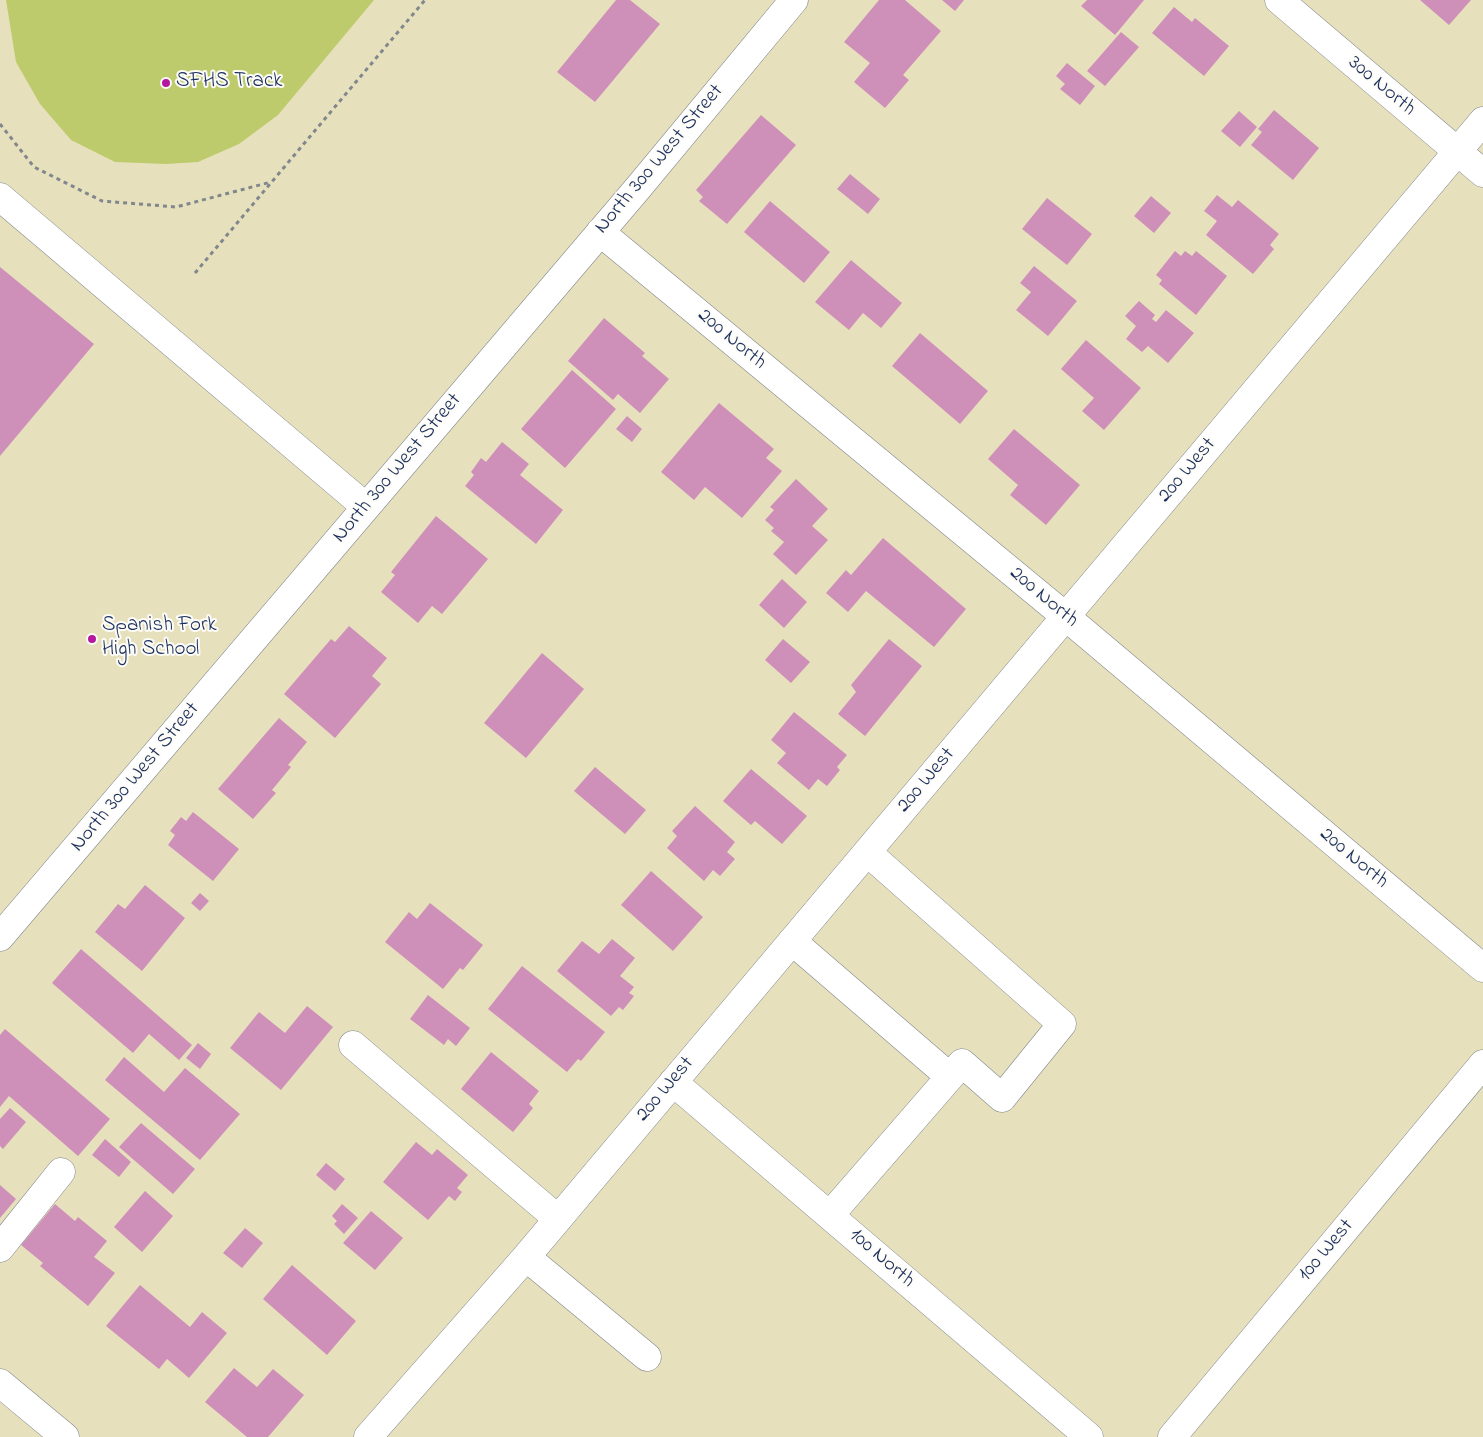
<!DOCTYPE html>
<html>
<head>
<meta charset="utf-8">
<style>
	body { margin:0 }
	canvas { display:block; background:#e7e0bc }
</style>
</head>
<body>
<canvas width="1483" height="1437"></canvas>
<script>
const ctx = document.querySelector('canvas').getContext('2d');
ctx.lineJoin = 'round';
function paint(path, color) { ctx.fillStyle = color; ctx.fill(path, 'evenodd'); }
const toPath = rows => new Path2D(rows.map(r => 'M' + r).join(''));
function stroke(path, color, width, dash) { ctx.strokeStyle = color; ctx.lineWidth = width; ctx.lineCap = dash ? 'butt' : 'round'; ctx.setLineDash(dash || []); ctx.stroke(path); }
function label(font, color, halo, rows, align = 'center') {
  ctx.font = font + ' "Indie Flower",sans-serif'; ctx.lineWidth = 4; ctx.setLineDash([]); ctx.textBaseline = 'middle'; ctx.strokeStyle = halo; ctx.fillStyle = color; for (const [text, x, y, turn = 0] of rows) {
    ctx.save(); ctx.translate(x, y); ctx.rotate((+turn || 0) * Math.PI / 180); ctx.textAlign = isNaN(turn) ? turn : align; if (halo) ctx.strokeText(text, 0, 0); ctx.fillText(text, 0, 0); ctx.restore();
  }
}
paint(toPath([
	[6,0,374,0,278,115,239,144,198,162,166,164,115,162,71,140,40,104,16,62]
]), '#becb6d');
paint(toPath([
	[616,0,630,0,660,24,595,102,557,72],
	[879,0,905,0,941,31,903,75,909,80,885,108,854,82,870,63,844,42],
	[942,0,964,0,955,11],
	[1087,0,1144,0,1115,35,1081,6],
	[1420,0,1471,0,1449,25],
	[1174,7,1192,22,1195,18,1229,46,1204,76,1152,33],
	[1121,32,1139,47,1105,86,1087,71],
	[1067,63,1095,86,1080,105,1060,89,1065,84,1056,76],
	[1274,110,1319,148,1293,180,1251,145,1262,132,1258,129],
	[1239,111,1257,127,1240,147,1221,131],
	[761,115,796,145,727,224,699,201,703,197,696,190],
	[850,174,880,199,868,214,837,189],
	[1217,195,1232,207,1238,200,1279,234,1270,245,1274,249,1253,274,1206,235,1217,221,1204,211],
	[1151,196,1171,213,1154,233,1134,216],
	[1047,198,1092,234,1067,265,1022,229],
	[770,201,830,252,804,283,744,232],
	[1175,251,1181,256,1185,251,1192,256,1196,251,1227,276,1196,315,1159,284,1162,280,1156,275],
	[851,260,902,303,881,328,863,313,849,330,815,302],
	[1034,266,1077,301,1048,336,1016,310,1031,292,1020,283],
	[0,267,94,344,0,456],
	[1139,301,1155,315,1152,319,1156,322,1166,310,1194,333,1168,363,1148,346,1142,352,1126,339,1136,326,1125,316],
	[604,318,645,353,642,356,669,379,640,413,618,394,613,400,568,361],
	[920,333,988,391,960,424,892,366],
	[1086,340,1141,388,1104,430,1082,411,1094,398,1061,369],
	[572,370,616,409,565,468,521,429],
	[719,403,774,449,766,458,782,471,742,518,705,487,694,500,661,472],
	[627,416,642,429,632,442,616,429],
	[1014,429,1080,485,1046,525,1010,495,1018,485,988,459],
	[502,442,529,464,520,475,563,510,536,544,465,486,474,475,471,472,481,458,486,462],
	[796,479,828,509,812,526,828,540,796,575,773,554,784,542,771,531,774,528,765,520,774,510,770,507],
	[436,516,488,559,442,614,432,606,418,623,381,592,395,575,391,572],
	[883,538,966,609,934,647,866,591,848,612,826,593,846,570,851,575],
	[782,579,807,602,784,628,759,605],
	[349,626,387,658,372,676,381,684,335,738,284,694,331,639,335,642],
	[783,639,810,662,791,683,765,660],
	[889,639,922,666,865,736,838,714,856,692,851,685],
	[542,653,584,689,526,758,484,723],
	[794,712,847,755,837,767,840,770,827,786,818,779,809,790,777,763,786,753,771,740],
	[279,718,307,742,288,765,291,767,272,790,276,793,253,819,218,789],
	[595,767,646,810,625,834,574,791],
	[751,769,807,816,782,844,755,821,751,825,723,801],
	[695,806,735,842,727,852,735,859,720,876,713,870,704,881,667,848,677,836,672,831],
	[193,812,239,849,213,881,168,845,175,835,170,831,181,817,186,821],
	[651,871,703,917,673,951,621,905],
	[145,885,185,918,142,971,95,932,118,904,125,909],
	[200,893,209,901,200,911,191,903],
	[430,903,483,945,463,970,460,968,443,989,385,942,409,912,417,919],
	[612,939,635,958,620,976,634,987,629,993,634,996,623,1010,619,1007,611,1016,557,971,582,941,599,954],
	[81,949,192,1045,179,1060,149,1034,133,1053,52,983],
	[522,966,605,1032,581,1061,578,1059,567,1072,488,1009],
	[428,995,470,1028,456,1046,448,1039,444,1045,410,1019],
	[307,1006,333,1027,281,1090,230,1048,259,1012,285,1033],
	[5,1029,110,1119,78,1156,9,1096,0,1107,0,1035],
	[198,1043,211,1054,200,1069,186,1058],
	[491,1052,539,1091,529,1104,533,1108,513,1132,461,1089],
	[124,1057,164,1092,185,1068,240,1114,200,1160,105,1080],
	[10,1108,26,1122,3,1149,0,1146,0,1119],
	[141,1123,195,1169,173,1194,119,1147],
	[105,1139,131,1162,119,1177,92,1155],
	[416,1142,432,1155,437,1149,468,1175,457,1188,462,1192,455,1201,449,1196,428,1220,383,1182],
	[326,1163,345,1179,335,1191,316,1175],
	[0,1185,16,1199,0,1218],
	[145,1191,173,1216,142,1252,114,1227],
	[55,1204,75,1221,78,1217,107,1241,94,1257,115,1273,88,1306,40,1266,43,1263,21,1245],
	[342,1204,358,1218,344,1234,334,1224,337,1221,332,1216],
	[371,1211,403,1238,375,1270,343,1243],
	[245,1228,263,1243,242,1268,223,1253],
	[292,1265,356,1321,327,1355,263,1299],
	[140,1285,190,1327,202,1312,227,1333,189,1378,167,1359,159,1369,106,1326],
	[234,1368,257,1387,273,1369,304,1395,268,1437,247,1437,205,1402]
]), '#ce90b9');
const minor = toPath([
	[1279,0,1483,173],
	[0,197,366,507],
	[600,232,1065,616,1483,968],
	[0,937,638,188,794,0],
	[792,941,950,1077],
	[353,1045,558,1219],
	[673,1082,1089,1437],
	[830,1215,962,1063,1002,1098,1062,1024,867,852],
	[0,1248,61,1172],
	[526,1257,647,1357],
	[0,1383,65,1437],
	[368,1437,526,1257,1483,121],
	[1172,1437,1483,1064]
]);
stroke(minor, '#81888d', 29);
stroke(toPath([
	[0,124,34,167,102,201,176,207,271,182],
	[195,273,425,0]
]), '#81888d', 3, [4, 4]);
stroke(minor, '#fff', 28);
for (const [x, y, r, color] of [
	[166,83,5,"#b5179e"],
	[92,639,5,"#b5179e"]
]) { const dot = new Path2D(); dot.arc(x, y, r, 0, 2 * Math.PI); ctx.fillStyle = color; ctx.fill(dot); stroke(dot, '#fdfcf7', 2); }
label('21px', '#1b2f5e', '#fdfcf7', [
	["SFHS Track",176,83],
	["Spanish Fork",102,627],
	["High School",102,651]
], 'left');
label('21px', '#1b2f5e', '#fdfcf7', [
	["300 North",1381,87,40],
	["North 300 West Street",660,160,-50],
	["200 North",731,340,40],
	["North 300 West Street",398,469,-50],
	["200 West",1188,471,-50],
	["200 North",1043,598,40],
	["North 300 West Street",136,778,-50],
	["200 West",927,781,-50],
	["200 North",1353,859,40],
	["200 West",666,1090,-50],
	["100 West",1327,1251,-50],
	["100 North",881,1259,41]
]);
</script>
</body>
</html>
